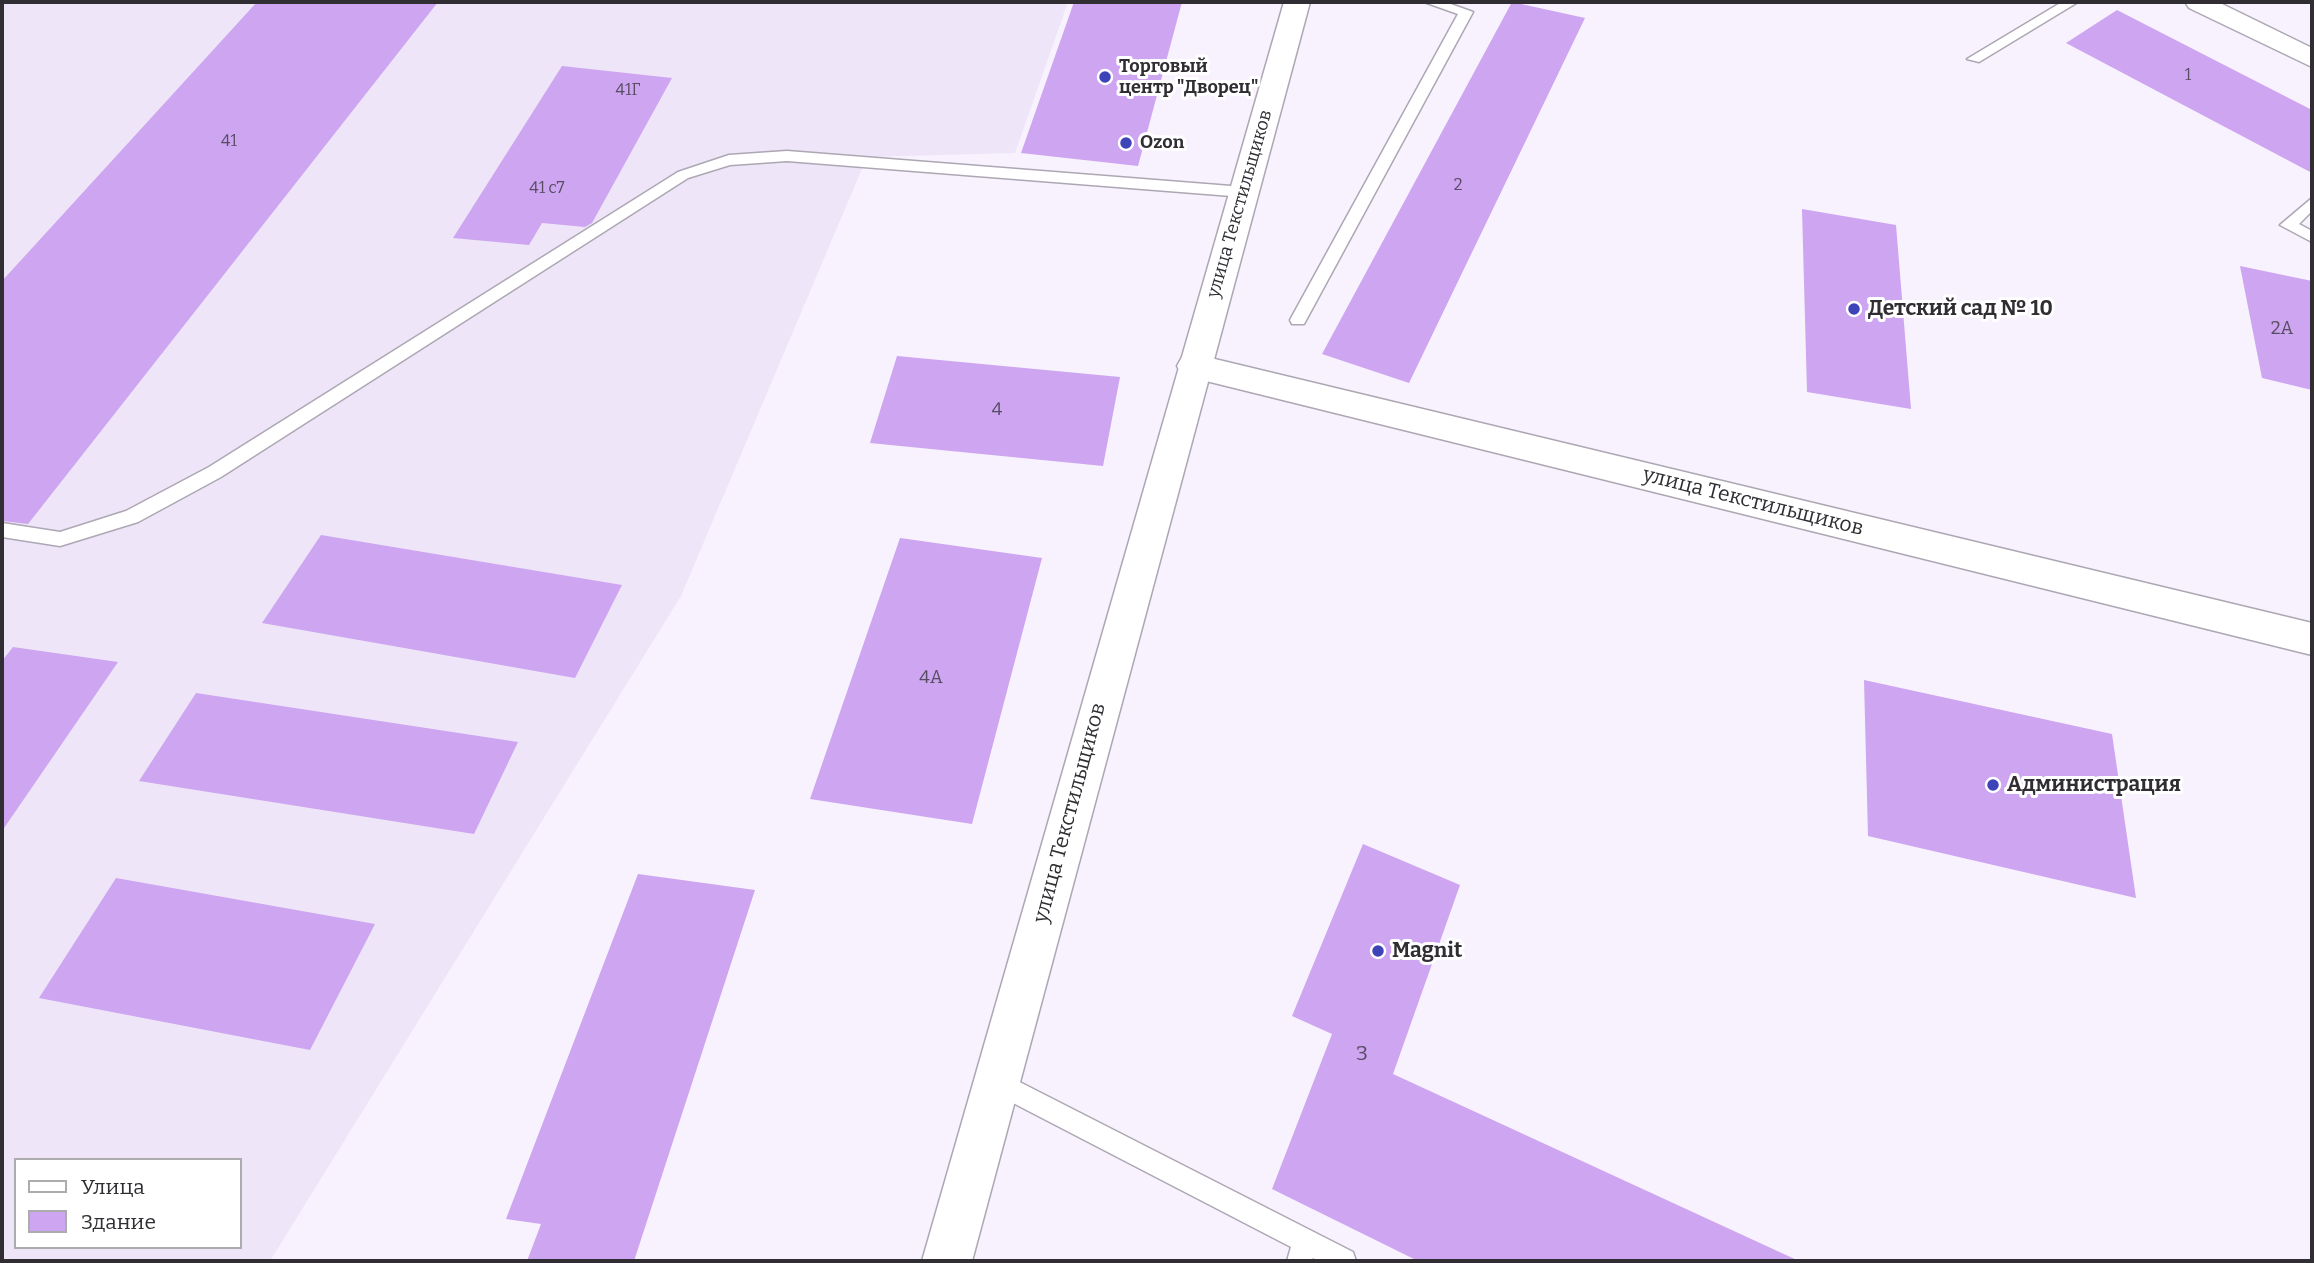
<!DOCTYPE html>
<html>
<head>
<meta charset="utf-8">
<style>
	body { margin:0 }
	#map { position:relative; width:2314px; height:1263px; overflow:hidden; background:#f8f2ff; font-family:Bitter,serif }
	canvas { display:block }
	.frame { position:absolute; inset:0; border:4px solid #302e33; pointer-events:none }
	.legend { position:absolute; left:14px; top:1158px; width:228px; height:91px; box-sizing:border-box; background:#fff; border:2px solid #acabad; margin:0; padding:9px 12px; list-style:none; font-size:21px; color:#302e33 }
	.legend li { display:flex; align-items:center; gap:14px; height:35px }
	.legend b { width:35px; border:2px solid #acabad }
</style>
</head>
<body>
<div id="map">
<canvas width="2314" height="1263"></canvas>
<div class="frame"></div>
<ul class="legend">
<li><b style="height:9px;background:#fff"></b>Улица</li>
<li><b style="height:19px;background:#cda5f0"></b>Здание</li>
</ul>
</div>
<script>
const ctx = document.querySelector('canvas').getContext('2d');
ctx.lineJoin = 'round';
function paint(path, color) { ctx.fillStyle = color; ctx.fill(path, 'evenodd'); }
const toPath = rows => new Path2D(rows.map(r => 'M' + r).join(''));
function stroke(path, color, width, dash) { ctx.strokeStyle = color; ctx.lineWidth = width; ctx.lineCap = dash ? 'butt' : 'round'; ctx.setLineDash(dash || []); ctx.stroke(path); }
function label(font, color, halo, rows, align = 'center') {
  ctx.font = font + ' Bitter,serif'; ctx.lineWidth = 6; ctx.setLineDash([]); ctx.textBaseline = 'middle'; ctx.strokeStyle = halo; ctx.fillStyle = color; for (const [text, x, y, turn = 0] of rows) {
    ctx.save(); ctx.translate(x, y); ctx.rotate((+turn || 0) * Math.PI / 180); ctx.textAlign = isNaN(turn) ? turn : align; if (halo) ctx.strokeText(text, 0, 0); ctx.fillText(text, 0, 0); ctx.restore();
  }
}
paint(toPath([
	[2,2,1068,2,1015,153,867,157,681,596,270,1261,2,1261],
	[16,1160,240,1160,240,1247,16,1247]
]), '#eee5f8');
paint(toPath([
	[257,2,438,2,28,524,2,521,2,281],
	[1074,2,1182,2,1138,166,1021,153],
	[1512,2,1585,18,1409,383,1322,354],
	[2117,10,2312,110,2312,173,2066,43],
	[562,66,672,78,592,223,585,227,542,223,529,245,453,238],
	[1802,209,1896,225,1911,409,1807,392],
	[2240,266,2312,281,2312,390,2262,378],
	[897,356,1120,377,1103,466,870,443],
	[321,535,622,585,575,678,262,623],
	[900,538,1042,558,972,824,810,799],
	[13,647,118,662,2,831,2,661],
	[1864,680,2112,734,2136,898,1868,836],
	[196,693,518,742,474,834,139,781],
	[1363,844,1460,885,1393,1074,1799,1261,1418,1261,1272,1189,1332,1034,1292,1016],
	[638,874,755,890,634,1261,527,1261,541,1224,506,1219],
	[116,878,375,924,310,1050,39,998]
]), '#cda5f0');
const lane = toPath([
	[1424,2,1445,2,1473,12,1304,324,1292,324,1290,320,1458,14,1424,2],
	[2062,2,2078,2,1979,62,1967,59,2062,2],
	[787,151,1244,187,1252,192,1244,197,787,161,730,165,688,178,221,477,138,522,60,546,2,537,2,523,60,532,126,511,209,467,678,172,729,155,787,151],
	[2312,198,2312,211,2299,224,2312,231,2312,242,2280,225,2312,198],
	[996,1070,1353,1252,1356,1261,1318,1261,1313,1258,1311,1261,1287,1261,1291,1247,988,1090,984,1082,988,1074,996,1070]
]);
const street = toPath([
	[2185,2,2218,2,2312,48,2312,67,2189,8,2185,2],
	[1194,354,2312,623,2312,655,1182,375,1177,366,1182,357,1194,354]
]);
const secondary = toPath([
	[1284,2,1310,2,972,1261,922,1261,1284,2]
]);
stroke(lane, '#ada7b3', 3);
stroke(street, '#ada7b3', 3);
stroke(secondary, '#ada7b3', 3);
paint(lane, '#fff');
paint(street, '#fff');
paint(secondary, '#fff');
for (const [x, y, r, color] of [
	[1105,77,7,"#3e44b8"],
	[1126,143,7,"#3e44b8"],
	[1854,309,7,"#3e44b8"],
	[1993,785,7,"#3e44b8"],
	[1378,951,7,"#3e44b8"]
]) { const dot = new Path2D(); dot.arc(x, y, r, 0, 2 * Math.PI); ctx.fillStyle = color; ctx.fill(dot); stroke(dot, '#fff', 2.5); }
label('16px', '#574c62', null, [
	["1",2188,76],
	["41Г",628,91],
	["41",229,142],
	["2",1458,186],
	["41 с7",547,189]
]);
label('bold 18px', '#302e33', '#fff', [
	["Торговый",1119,67],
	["центр \"Дворец\"",1119,88],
	["Ozon",1140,143]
], 'left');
label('18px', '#302e33', '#fff', [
	["улица Текстильщиков",1240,204,-74]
]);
label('18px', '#574c62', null, [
	["2А",2282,329],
	["4",997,410],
	["4А",931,678]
]);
label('bold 21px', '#302e33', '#fff', [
	["Детский сад № 10",1868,309],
	["Администрация",2007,785],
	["Magnit",1392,951]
], 'left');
label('21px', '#302e33', '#fff', [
	["улица Текстильщиков",1753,502,14],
	["улица Текстильщиков",1070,813,-75]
]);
label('21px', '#574c62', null, [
	["3",1362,1054]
]);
</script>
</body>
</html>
